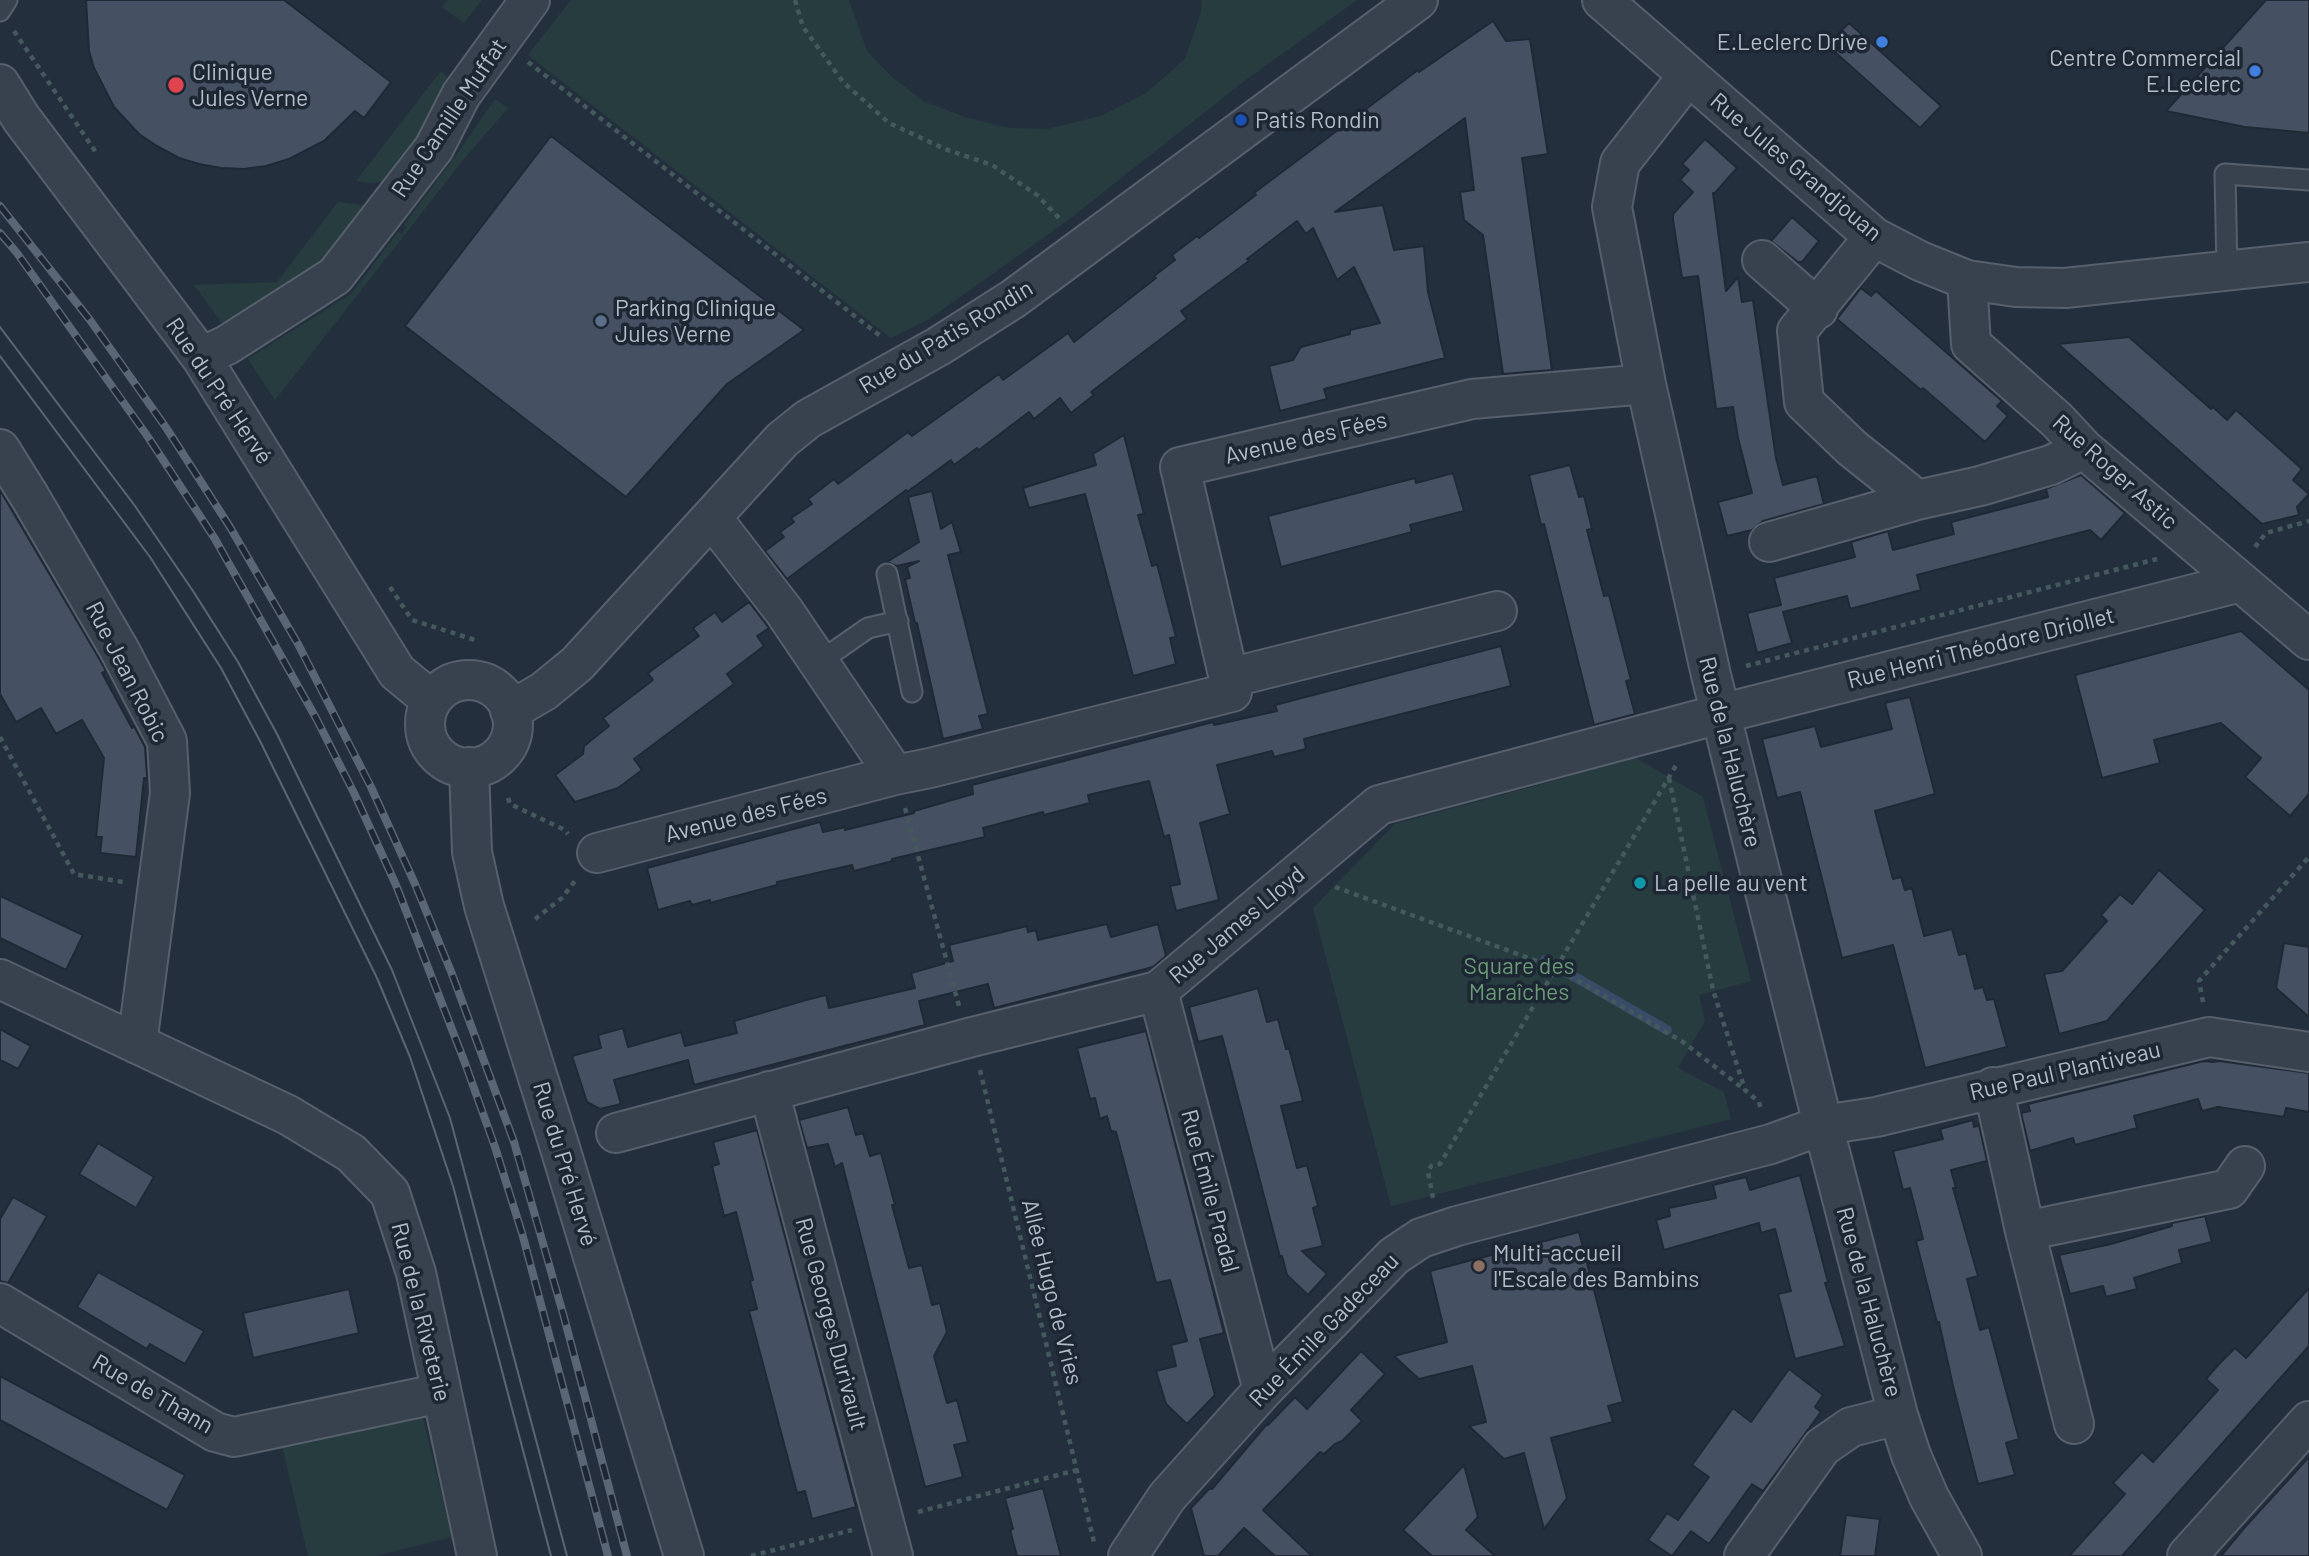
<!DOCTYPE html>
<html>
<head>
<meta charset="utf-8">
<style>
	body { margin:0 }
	canvas { display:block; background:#242f3e }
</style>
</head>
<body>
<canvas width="2309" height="1556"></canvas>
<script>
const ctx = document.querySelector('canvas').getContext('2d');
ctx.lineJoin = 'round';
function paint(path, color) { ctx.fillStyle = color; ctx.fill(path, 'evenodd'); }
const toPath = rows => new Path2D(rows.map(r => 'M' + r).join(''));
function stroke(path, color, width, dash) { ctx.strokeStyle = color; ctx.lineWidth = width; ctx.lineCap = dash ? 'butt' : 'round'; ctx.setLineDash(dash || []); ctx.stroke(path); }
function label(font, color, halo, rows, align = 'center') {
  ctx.font = font + ' Barlow,sans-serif'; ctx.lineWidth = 7; ctx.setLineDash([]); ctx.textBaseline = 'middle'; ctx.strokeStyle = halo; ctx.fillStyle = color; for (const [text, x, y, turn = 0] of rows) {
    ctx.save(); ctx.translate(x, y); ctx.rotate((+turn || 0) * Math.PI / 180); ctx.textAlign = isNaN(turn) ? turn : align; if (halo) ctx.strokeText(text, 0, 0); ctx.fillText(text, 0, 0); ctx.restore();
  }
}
paint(toPath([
	[447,0,482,0,464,23,442,7],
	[571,0,849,0,867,51,892,77,923,101,965,117,1009,128,1047,129,1101,116,1145,94,1185,59,1201,12,1202,0,1357,0,1247,79,1064,223,929,319,891,338,528,55],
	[441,71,454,83,418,153,385,181,371,183,356,181],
	[495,99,508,108,464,159,275,400,248,359,352,293,398,232,402,234,407,227,404,225,457,154],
	[338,202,376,207,328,269,226,329,194,285,277,282],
	[1629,744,1633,759,1636,758,1703,797,1751,981,1699,995,1705,1021,1678,1068,1724,1092,1731,1119,1391,1206,1313,908,1395,824,1568,777,1565,762],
	[421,1411,452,1537,375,1556,308,1556,281,1442]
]), '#263c3f');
stroke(toPath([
	[1545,960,1551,964],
	[1561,969,1667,1030]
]), '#394c67', 10);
const building = toPath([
	[86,0,284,0,391,82,364,118,355,111,324,141,289,159,266,166,244,169,221,168,199,164,179,158,157,146,139,134,114,107,94,68,89,51,86,0],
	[2266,0,2309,0,2309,133,2245,127,2166,111,2266,0],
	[1493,21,1506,41,1530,39,1548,154,1522,158,1552,370,1503,374,1483,235,1464,220,1460,192,1474,190,1465,118,1335,212,1383,205,1394,250,1424,246,1428,292,1445,358,1324,389,1327,399,1280,411,1269,366,1293,360,1301,347,1350,334,1350,330,1380,323,1354,267,1337,280,1313,228,1306,234,1297,221,1247,259,1249,261,1181,311,1187,319,1091,392,1094,395,1071,413,1060,398,1034,419,1029,412,979,450,977,448,954,465,951,460,907,492,906,490,787,579,765,551,784,537,780,532,794,522,791,518,812,504,808,499,834,479,838,484,908,432,912,436,999,374,1003,380,1068,333,1074,342,1156,278,1154,276,1175,260,1172,255,1197,236,1199,238,1256,195,1254,193,1418,70,1419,72,1493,21],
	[1849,23,1941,106,1920,128,1827,45,1849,23],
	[551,136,804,330,727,384,626,497,405,326,551,136],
	[1705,139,1737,168,1714,194,1713,193,1726,291,1738,277,1742,302,1753,300,1776,458,1783,485,1817,476,1824,504,1763,521,1752,530,1727,536,1718,502,1752,493,1738,438,1733,407,1716,409,1698,276,1682,278,1673,220,1673,214,1693,192,1680,180,1689,170,1682,164,1705,139],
	[1792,217,1819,241,1802,262,1798,262,1771,241,1792,217],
	[1861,288,1871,296,1876,291,2002,401,1997,406,2008,416,1985,442,1923,388,1921,390,1837,319,1861,288],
	[2129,337,2211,409,2213,407,2227,420,2236,410,2302,469,2293,480,2309,494,2297,507,2299,515,2262,524,2058,344,2129,337],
	[1124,435,1144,514,1138,515,1145,540,1152,566,1157,564,1176,637,1170,638,1176,664,1133,676,1085,494,1029,508,1023,488,1096,465,1093,454,1124,435],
	[1570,465,1579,497,1584,496,1592,529,1587,530,1604,596,1609,595,1631,680,1626,681,1635,714,1594,725,1544,524,1541,525,1529,475,1570,465],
	[1453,473,1464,511,1410,525,1412,532,1281,567,1268,516,1415,478,1416,483,1453,473],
	[2081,475,2125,513,2101,540,2090,530,1917,575,1921,590,1850,609,1847,596,1783,612,1792,643,1757,653,1747,613,1781,605,1774,578,1855,557,1851,542,1888,531,1893,550,1954,534,1951,522,2048,497,2046,489,2081,475],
	[0,490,100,660,106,671,102,673,132,728,134,726,145,747,147,776,147,779,144,778,136,857,100,853,102,837,96,837,104,758,82,720,56,734,41,708,16,722,0,694,0,490],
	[932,491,941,529,952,522,961,552,948,555,988,714,979,716,983,729,943,739,917,623,915,623,905,579,910,578,907,567,919,561,896,566,887,562,919,542,908,497,932,491],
	[749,602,769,628,757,636,764,646,727,674,734,684,634,759,642,770,618,788,575,802,555,775,583,754,584,746,609,726,603,718,653,680,648,673,699,636,693,628,715,612,722,622,749,602],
	[2241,631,2309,690,2309,794,2290,816,2245,777,2261,758,2221,723,2154,740,2160,763,2102,778,2075,675,2241,631],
	[1501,646,1511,686,1304,739,1306,749,1274,757,1272,751,1217,765,1230,814,1200,823,1219,900,1176,911,1170,886,1180,884,1169,835,1164,837,1149,781,1088,795,1090,803,1044,815,1043,812,983,828,985,837,892,859,893,861,854,871,852,865,777,882,777,885,710,903,710,900,692,905,690,901,658,910,647,868,820,822,823,832,845,827,845,830,914,813,914,811,973,794,972,785,1213,722,1214,725,1277,711,1275,705,1501,646],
	[1910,697,1935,794,1875,811,1893,879,1901,877,1905,890,1912,888,1924,936,1952,929,1959,955,1966,953,1975,989,1983,987,1987,1000,1994,999,2007,1047,1925,1068,1893,945,1842,958,1800,792,1777,798,1762,739,1815,726,1821,747,1892,729,1885,703,1910,697],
	[2159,870,2205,910,2107,1021,2059,1034,2044,974,2062,971,2107,921,2101,915,2120,894,2132,904,2159,870],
	[0,896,83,935,66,970,0,938,0,896],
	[1107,924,1111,937,1158,924,1166,956,1153,967,994,1008,988,984,919,1001,925,1025,694,1085,688,1060,614,1080,621,1104,600,1109,587,1102,572,1056,601,1048,598,1035,623,1028,628,1047,681,1032,685,1046,737,1033,734,1021,806,1000,826,995,829,1008,915,988,911,973,953,961,949,945,1027,926,1028,932,1036,930,1038,940,1107,924],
	[2284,943,2309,947,2309,1017,2276,988,2284,943],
	[1258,988,1267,1022,1278,1019,1286,1049,1289,1048,1303,1101,1281,1106,1297,1168,1307,1165,1318,1206,1313,1208,1323,1246,1302,1251,1327,1274,1308,1295,1287,1275,1282,1256,1280,1257,1222,1036,1198,1042,1189,1007,1258,988],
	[0,1029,31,1046,18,1069,0,1060,0,1029],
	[1146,1031,1224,1333,1200,1339,1215,1395,1187,1424,1166,1404,1156,1371,1176,1366,1171,1345,1187,1341,1170,1280,1156,1283,1116,1132,1111,1131,1107,1116,1100,1119,1095,1098,1090,1099,1077,1048,1146,1031],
	[2204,1061,2213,1062,2219,1061,2309,1073,2309,1112,2286,1108,2284,1117,2218,1107,2202,1111,2198,1099,2134,1116,2137,1128,2075,1145,2073,1138,2030,1151,2021,1113,2030,1111,2028,1104,2204,1061],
	[848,1107,856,1135,863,1133,870,1156,881,1153,895,1205,892,1205,909,1268,922,1265,932,1305,940,1303,947,1332,934,1356,947,1403,957,1400,968,1442,954,1445,963,1477,925,1487,842,1163,835,1167,828,1144,807,1148,799,1120,848,1107],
	[1973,1120,1974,1127,1979,1125,1987,1161,1951,1170,1956,1188,1953,1188,1978,1276,1967,1279,1980,1330,1989,1327,2019,1439,2006,1443,2015,1475,1978,1484,1953,1386,1939,1322,1937,1323,1916,1241,1923,1239,1910,1188,1903,1190,1893,1151,1943,1139,1940,1129,1973,1120],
	[757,1130,856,1507,812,1519,805,1491,797,1493,749,1311,757,1309,750,1281,753,1280,736,1212,724,1216,712,1166,719,1164,713,1142,757,1130],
	[98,1143,154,1177,136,1208,79,1174,98,1143],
	[1800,1175,1828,1282,1825,1283,1845,1346,1795,1359,1778,1294,1791,1291,1775,1229,1761,1233,1759,1223,1664,1250,1656,1220,1670,1216,1669,1208,1716,1198,1713,1185,1746,1177,1750,1190,1800,1175],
	[13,1197,47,1216,8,1283,0,1281,0,1219,13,1197],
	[2205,1216,2212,1242,2179,1250,2182,1263,2134,1278,2137,1289,2106,1297,2103,1286,2070,1294,2059,1255,2111,1244,2172,1226,2172,1223,2205,1216],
	[1579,1232,1623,1402,1608,1406,1613,1422,1551,1438,1567,1498,1544,1529,1524,1453,1504,1459,1469,1426,1486,1422,1472,1366,1419,1379,1394,1356,1447,1342,1430,1271,1579,1232],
	[98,1272,204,1331,185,1364,150,1344,147,1349,77,1307,98,1272],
	[2309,1288,2309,1346,2122,1556,2069,1556,2125,1494,2113,1483,2142,1452,2153,1462,2218,1390,2206,1379,2220,1363,2235,1348,2246,1358,2309,1288],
	[349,1289,359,1333,253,1358,243,1313,349,1289],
	[1361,1351,1385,1374,1351,1410,1362,1421,1342,1441,1335,1444,1324,1454,1320,1452,1263,1510,1312,1556,1275,1556,1244,1528,1218,1556,1204,1556,1191,1508,1210,1488,1212,1489,1267,1424,1268,1425,1295,1397,1307,1409,1361,1351],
	[1789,1369,1823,1395,1815,1407,1821,1412,1763,1491,1752,1484,1709,1544,1691,1531,1672,1556,1648,1540,1667,1513,1678,1520,1709,1477,1692,1465,1733,1408,1751,1422,1789,1369],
	[0,1376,185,1475,167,1510,0,1420,0,1376],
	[2309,1457,2309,1556,2221,1556,2245,1527,2309,1457],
	[1464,1465,1478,1517,1466,1530,1495,1556,1432,1556,1403,1530,1464,1465],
	[1043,1488,1061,1556,1017,1556,1010,1530,1013,1529,1005,1498,1043,1488],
	[1846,1515,1880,1519,1875,1556,1840,1556,1846,1515]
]);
paint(building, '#455162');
stroke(building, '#1f2835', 2);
const lane = toPath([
	[0,11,7,0],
	[2227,271,2225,174,2309,180],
	[887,574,912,692],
	[819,662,868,628,898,621]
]);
const street = toPath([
	[1602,0,1874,237,1920,261,1967,280,2016,287,2065,288,2309,262],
	[1688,76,1620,163,1612,207,1646,384,1711,675,1823,1125,1898,1415,1911,1455,1929,1497,1962,1556],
	[0,84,21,118,201,357,397,672,431,700],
	[1874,237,1797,331,1804,402,1852,448,1917,500],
	[1762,260,1818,309],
	[1967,280,1971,344,2057,420,2084,449,2309,640],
	[201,357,227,345,335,276,434,148,461,95,530,0],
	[0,449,30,497,119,649,167,741,170,793,137,1044],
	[712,518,784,611,895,775,930,768,1232,692,1180,467,1472,399,1646,384],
	[1769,542,1917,500,1980,486,2051,465,2084,449],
	[1229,678,1497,611],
	'425 724a44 44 0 1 1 88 0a44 44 0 1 1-88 0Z',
	[510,711,544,691,577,664,782,440,808,419,939,346,1013,299,1418,0],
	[469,767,472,852,484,906,560,1148,684,1556],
	[597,853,895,775],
	[0,979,288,1115,351,1153,390,1193,416,1273,477,1556],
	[1158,991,1263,1390],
	[1993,1087,2025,1231,2074,1424],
	[769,1091,893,1556],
	[616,1133,972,1037,1158,991,1379,805,1720,714,2241,582],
	[2025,1231,2229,1189,2245,1166],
	[0,1303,215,1432,234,1437,441,1393],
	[1128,1556,1167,1497,1263,1390,1394,1256,1421,1238,1457,1226,1771,1144,1823,1125,1876,1117,2209,1037,2309,1052],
	[1744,1556,1822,1447,1851,1427,1898,1415],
	[2187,1556,2309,1421]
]);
stroke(lane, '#565f6c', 23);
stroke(street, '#565f6c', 42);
stroke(toPath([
	[795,0,803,27,843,82,889,123,945,149,992,165,1037,195,1060,219],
	[14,31,97,154],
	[528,62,883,338],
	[2255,547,2266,533,2309,521],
	[390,587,412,620,475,640],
	[1746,666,2157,559],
	[0,737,74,874,123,882],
	[1669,778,1713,990,1745,1090,1759,1102,1761,1110],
	[508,798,510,804,565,830,568,834],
	[905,808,959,1006],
	[1335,887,1556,968,1683,1042,1745,1090],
	[535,919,562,898,575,881],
	[2203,1002,2199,981,2309,857],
	[980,1070,1094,1542],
	[1433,1198,1428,1172,1431,1166,1440,1164,1678,762],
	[918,1512,1077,1470],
	[751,1556,852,1530]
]), '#44595c', 4.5, [5, 5]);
stroke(lane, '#38414e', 19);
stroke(street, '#38414e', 38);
stroke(toPath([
	[0,327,135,506,193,591,238,662,277,734,392,970,450,1118,567,1556],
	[0,356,150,557,221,668,260,741,377,978,410,1057,453,1186,551,1556]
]), '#5a6575', 2);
const rail = toPath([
	[0,206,90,320,167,429,230,527,298,644,371,787,415,884,452,974,514,1142,564,1317,627,1556],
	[0,233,17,253,148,437,215,539,316,718,354,793,396,885,465,1063,495,1147,522,1233,608,1556]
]);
stroke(rail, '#5a6575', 8);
stroke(rail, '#1d2633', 5, [16]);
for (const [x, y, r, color] of [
	[1882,42,7,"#3f7fe0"],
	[2255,71,7,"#3f7fe0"],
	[176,85,9,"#e0444e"],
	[1241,120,7,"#1a4fb4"],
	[601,321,7,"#5c6f8a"],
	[1640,883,7,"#0f9aa8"],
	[1479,1266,7,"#8d6e63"]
]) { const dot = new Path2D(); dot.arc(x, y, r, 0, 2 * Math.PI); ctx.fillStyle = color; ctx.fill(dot); stroke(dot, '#1d2633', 2.5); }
label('23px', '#b4bcc9', '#1d2633', [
	["E.Leclerc Drive",1868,42,"right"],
	["Centre Commercial",2241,58,"right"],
	["E.Leclerc",2241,84,"right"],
	["Clinique",192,72],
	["Jules Verne",192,98],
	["Patis Rondin",1255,120],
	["Parking Clinique",615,308],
	["Jules Verne",615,334],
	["La pelle au vent",1654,883],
	["Multi-accueil",1493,1253],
	["l'Escale des Bambins",1493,1279]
], 'left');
label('23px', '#b4bcc9', '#1d2633', [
	["Rue Camille Muffat",449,118,-56],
	["Rue Jules Grandjouan",1796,167,40],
	["Rue du Patis Rondin",946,337,-31],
	["Rue du Pré Hervé",219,391,56],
	["Avenue des Fées",1306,438,-13],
	["Rue Roger Astic",2115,472,42],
	["Rue Henri Théodore Driollet",1981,648,-14],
	["Rue Jean Robic",127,672,63],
	["Rue de la Haluchère",1730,752,76],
	["Avenue des Fées",746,815,-14],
	["Rue James Lloyd",1237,925,-40],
	["Rue Paul Plantiveau",2065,1071,-13],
	["Rue du Pré Hervé",565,1164,73],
	["Rue Émile Pradal",1210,1191,75],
	["Allée Hugo de Vries",1052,1292,76],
	["Rue de la Haluchère",1869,1302,75],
	["Rue de la Riveterie",421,1312,76],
	["Rue Georges Durivault",831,1324,75],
	["Rue Émile Gadeceau",1324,1330,-46],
	["Rue de Thann",153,1394,30]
]);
label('23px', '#6b9a76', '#1d2633', [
	["Square des",1519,966],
	["Maraîches",1519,992]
]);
</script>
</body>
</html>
